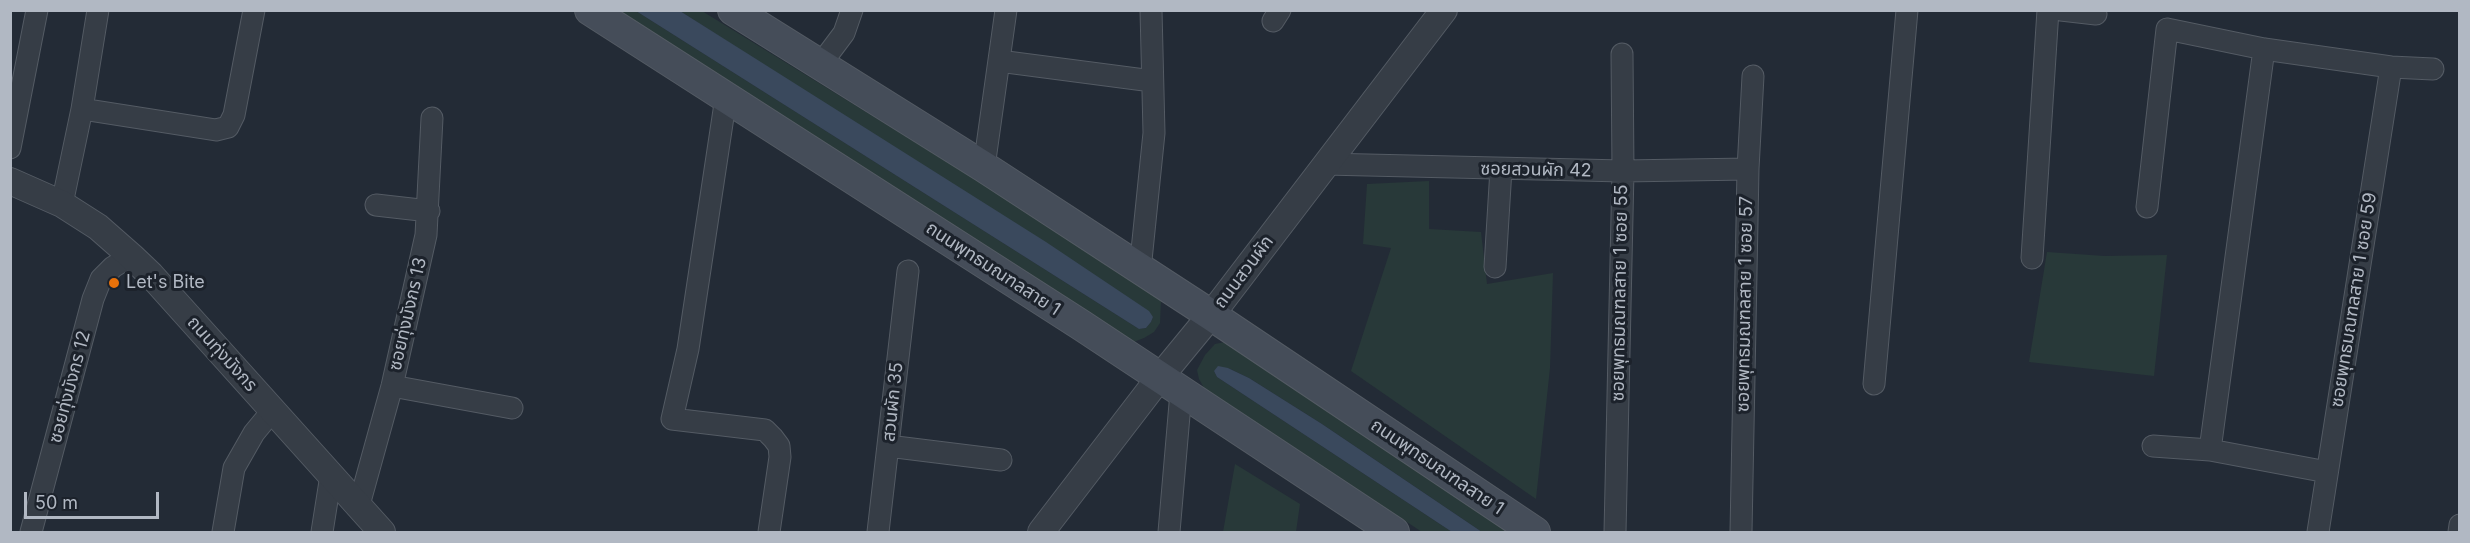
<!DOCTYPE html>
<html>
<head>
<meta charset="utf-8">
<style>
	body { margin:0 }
	#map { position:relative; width:2470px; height:543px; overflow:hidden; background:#232b36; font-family:Inter,sans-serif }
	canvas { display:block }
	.frame { position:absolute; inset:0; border:12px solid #b1b8c3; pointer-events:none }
	.scale { position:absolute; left:24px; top:492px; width:135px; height:27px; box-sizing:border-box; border:3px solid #b1b8c3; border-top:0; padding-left:8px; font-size:18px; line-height:21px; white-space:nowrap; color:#b1b8c3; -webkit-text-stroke:4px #1c222b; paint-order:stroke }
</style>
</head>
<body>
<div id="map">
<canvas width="2470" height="543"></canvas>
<div class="frame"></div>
<div class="scale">50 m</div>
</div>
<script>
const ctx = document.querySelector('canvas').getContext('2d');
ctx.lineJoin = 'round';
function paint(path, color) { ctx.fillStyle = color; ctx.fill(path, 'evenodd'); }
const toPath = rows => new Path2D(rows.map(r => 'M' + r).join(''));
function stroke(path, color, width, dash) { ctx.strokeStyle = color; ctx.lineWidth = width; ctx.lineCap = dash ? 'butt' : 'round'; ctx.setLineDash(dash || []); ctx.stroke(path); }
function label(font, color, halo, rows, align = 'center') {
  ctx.font = font + ' Inter,"Noto Sans Thai",sans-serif'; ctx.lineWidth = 6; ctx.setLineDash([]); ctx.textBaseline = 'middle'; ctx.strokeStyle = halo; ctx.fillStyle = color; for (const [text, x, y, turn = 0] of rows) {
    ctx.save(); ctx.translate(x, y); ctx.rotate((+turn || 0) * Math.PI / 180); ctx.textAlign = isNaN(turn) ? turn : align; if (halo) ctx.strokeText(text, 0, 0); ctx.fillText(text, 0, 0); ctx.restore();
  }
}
paint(toPath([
	[612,11,636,11,1139,329,1146,328,1151,322,1153,317,680,11,702,11,1155,290,1161,301,1160,323,1154,332,1144,338,1131,343],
	[1429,181,1429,229,1481,232,1487,284,1553,273,1550,368,1536,499,1351,371,1391,248,1363,244,1367,184],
	[2047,252,2104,256,2167,255,2154,376,2029,362],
	[1225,342,1514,532,1482,532,1322,424,1249,378,1228,368,1214,371,1217,377,1452,532,1422,532,1204,388,1199,379,1197,370,1205,355,1215,344],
	[1235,464,1300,504,1296,532,1223,532]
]), '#283939');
paint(toPath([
	[636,11,680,11,1046,242,1149,311,1153,317,1151,322,1146,328,1139,329],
	[1218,366,1228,368,1249,378,1322,424,1482,532,1452,532,1217,377,1214,371]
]), '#3a495d');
const minor = toPath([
	[2061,10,2096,14],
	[1273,21,1280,10],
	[2264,49,2210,450,2327,472],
	[999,61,1152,81],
	[820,65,844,33,852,10],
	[726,97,688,349,672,419,765,430,773,438,779,446,780,457,769,532],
	[82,109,216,130,228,127,234,115,254,10],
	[10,148,37,10],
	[1325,164,1623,171,1748,169],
	[984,167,1006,10],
	[62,204,82,109,98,10],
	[376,205,429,211],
	[2147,207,2167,29,2264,49,2391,67,2433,69],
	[2032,258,2048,10],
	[1495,267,1501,169],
	[1140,270,1154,133,1151,10],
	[1874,384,1907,10],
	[392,386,512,408],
	[888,446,1001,460],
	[2153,446,2210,450],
	[359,505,392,386,426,235,432,118],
	[31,532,93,299,101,279,113,267,131,256],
	[223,532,234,468,254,433,273,410],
	[322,532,331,475],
	[878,532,908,271],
	[1169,532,1181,392],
	[1615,532,1623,171,1622,54],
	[1741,532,1748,169,1753,76],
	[2318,532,2391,67],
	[2459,532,2460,525]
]);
const tertiary = toPath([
	[10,181,62,204,98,227,131,256,151,275,382,532],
	[1041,532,1160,377,1211,315,1444,10]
]);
const secondary = toPath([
	[590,10,1081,325,1394,532],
	[733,10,984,167,1211,315,1535,532]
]);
stroke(minor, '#545b64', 23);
stroke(tertiary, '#545b64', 28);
stroke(secondary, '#545b64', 32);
stroke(minor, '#363d46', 21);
stroke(tertiary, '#363d46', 26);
stroke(secondary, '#454d59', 30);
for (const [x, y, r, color] of [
	[114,283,6,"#e8710a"]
]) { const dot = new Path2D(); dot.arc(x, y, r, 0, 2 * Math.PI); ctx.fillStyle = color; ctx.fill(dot); stroke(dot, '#1c222b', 2); }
label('18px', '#b1b8c3', '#1c222b', [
	["ซอยสวนผัก 42",1536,170,1],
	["ถนนพุทธมณฑลสาย 1",993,269,33],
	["ถนนสวนผัก",1244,272,-53],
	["ซอยพุทธมณฑลสาย 1 ซอย 55",1620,293,-89],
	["ซอยพุทธมณฑลสาย 1 ซอย 59",2354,300,-81],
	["ซอยพุทธมณฑลสาย 1 ซอย 57",1745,304,-89],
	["ซอยทุ่งมังกร 13",408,314,-77],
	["ถนนทุ่งมังกร",222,354,48],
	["ซอยทุ่งมังกร 12",70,387,-75],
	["สวนผัก 35",893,402,-84],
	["ถนนพุทธมณฑลสาย 1",1437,467,34]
]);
label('18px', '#b1b8c3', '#1c222b', [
	["Let's Bite",126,283]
], 'left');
</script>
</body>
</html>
